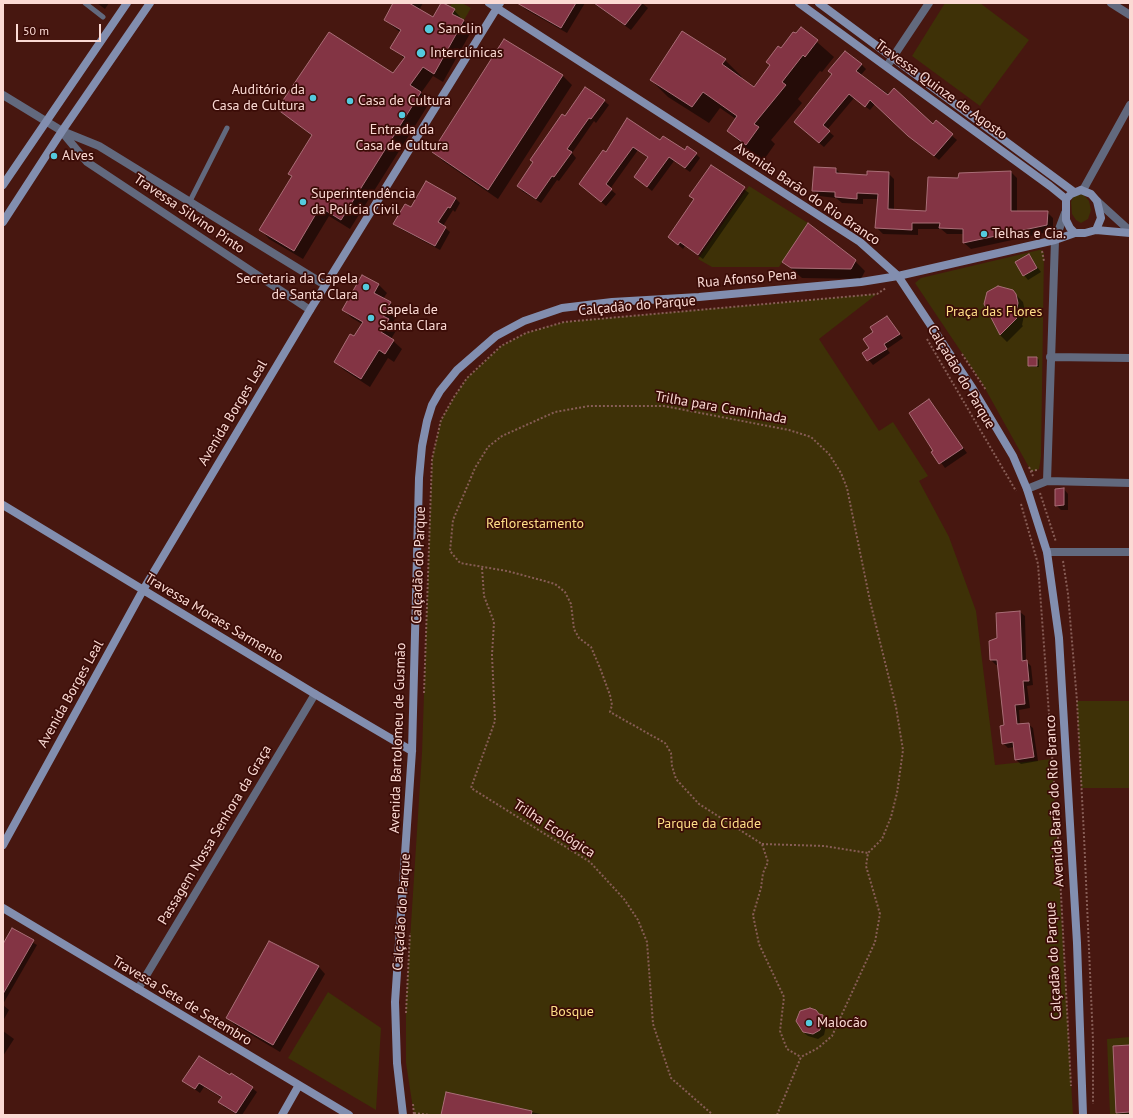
<!DOCTYPE html>
<html>
<head>
<meta charset="utf-8">
<style>
	body { margin:0 }
	#map { position:relative; width:1133px; height:1118px; overflow:hidden; background:#471710; font-family:"PT Sans",sans-serif }
	canvas { display:block }
	.frame { position:absolute; inset:0; border:4px solid #fbdad4; pointer-events:none }
	.scale { position:absolute; left:16px; top:24px; width:85px; height:18px; box-sizing:border-box; border:2px solid #fbdad4; border-top:0; padding-left:5px; font-size:12px; line-height:14px; white-space:nowrap; color:#fbdad4; -webkit-text-stroke:3px #3b0c07; paint-order:stroke }
</style>
</head>
<body>
<div id="map">
<canvas width="1133" height="1118"></canvas>
<div class="frame"></div>
<div class="scale">50 m</div>
</div>
<script>
const ctx = document.querySelector('canvas').getContext('2d');
ctx.lineJoin = 'round';
function paint(path, color) { ctx.fillStyle = color; ctx.fill(path, 'evenodd'); }
const toPath = rows => new Path2D(rows.map(r => 'M' + r).join(''));
function stroke(path, color, width, dash) { ctx.strokeStyle = color; ctx.lineWidth = width; ctx.lineCap = dash ? 'butt' : 'round'; ctx.setLineDash(dash || []); ctx.stroke(path); }
function label(font, color, halo, rows, align = 'center') {
  ctx.font = font + ' "PT Sans",sans-serif'; ctx.lineWidth = 3.5; ctx.setLineDash([]); ctx.textBaseline = 'middle'; ctx.strokeStyle = halo; ctx.fillStyle = color; for (const [text, x, y, turn = 0] of rows) {
    ctx.save(); ctx.translate(x, y); ctx.rotate((+turn || 0) * Math.PI / 180); ctx.textAlign = isNaN(turn) ? turn : align; if (halo) ctx.strokeText(text, 0, 0); ctx.fillText(text, 0, 0); ctx.restore();
  }
}
paint(toPath([
	[452,3,462,3,471,8,464,20,452,14,454,9,450,7],
	[945,3,980,3,1029,40,980,106,912,56],
	[749,186,808,223,779,267,712,267,698,259],
	[1083,194,1089,201,1091,210,1088,219,1081,223,1076,220,1072,214,1071,202,1074,195],
	[1039,250,1042,250,1044,253,1041,457,1039,469,1035,471,1031,471,982,383,915,283,921,278],
	[877,294,819,339,879,431,893,422,928,476,919,481,949,537,976,611,995,765,1052,759,1073,1115,414,1115,406,1063,406,1002,422,753,432,459,441,420,454,397,467,378,501,346,526,333,564,322],
	[1077,701,1130,701,1130,788,1081,788],
	[328,992,381,1028,376,1110,288,1058],
	[1130,1037,1130,1045,1113,1046,1116,1113,1130,1112,1130,1115,1110,1115,1107,1039]
]), '#3e3107');
paint(toPath([
	[97,3,109,3,105,9],
	[394,3,423,3,419,10,434,18,454,10,472,30,443,82,433,76,421,93,430,102,350,229,329,216,303,259,269,239,260,229,292,177,289,174,312,136,279,109,393,75,405,59,392,47,401,33,385,20],
	[585,3,567,33,525,9,520,4],
	[593,3,642,3,648,8,631,30],
	[801,28,834,57,822,72,820,71,798,99,802,103,771,140,775,144,763,161,745,147,728,131,736,119,720,108,709,123,668,97,651,80,725,60,742,77,740,79,754,88,781,49],
	[504,40,563,76,572,85,498,199,443,161,433,152],
	[861,64,866,69,861,75,933,125,936,122,957,140,939,160,914,140,875,104,870,110,854,98,827,130,834,136,824,147,800,127],
	[604,101,609,105,596,123,594,121,572,153,576,158,559,181,557,180,541,203,522,191,518,186,566,118],
	[627,119,660,141,685,151,696,154,700,158,690,172,674,161,652,191,635,177,649,158,638,150,610,189,616,194,606,206,585,188],
	[711,166,749,193,703,259,685,246,683,249,674,241,695,200,691,196],
	[836,169,841,174,867,176,888,173,894,179,894,210,927,212,959,179,1011,172,1017,178,1017,212,1047,212,1053,218,1053,231,971,249,964,243,964,234,947,234,941,229,918,229,918,235,883,234,877,228,879,199,863,199,863,204,842,203,836,198,819,196,813,190],
	[456,199,460,203,455,212,453,210,443,226,450,232,440,250,399,228,394,223,411,209],
	[1029,256,1041,272,1028,280,1024,275],
	[855,261,865,271,861,279,802,278,783,262],
	[378,284,387,293,383,299,390,303,399,312,392,324,397,329,391,339,402,349,394,362,388,358,370,387,344,370,335,362,362,324,352,318,343,310],
	[1016,295,1023,302,1025,311,1022,325,1023,326,1007,342,1000,335,985,304],
	[887,317,903,338,887,349,890,353,873,365,863,353,871,348,875,332],
	[1029,358,1037,358,1039,360,1039,367,1031,367,1029,366],
	[929,401,967,453,945,468,933,452,934,451],
	[1064,489,1068,494,1068,510,1061,510,1056,505],
	[1020,612,1025,616,1026,661,1031,666,1033,685,1027,686,1030,708,1019,710,1020,725,1028,724,1033,728,1038,761,1021,764,1016,760,1015,747,1008,748,1003,743,1006,726,999,664,996,665,991,660,990,641,998,639],
	[12,930,37,945,3,1004,3,946],
	[318,966,325,974,280,1052,235,1025,228,1018],
	[3,1005,9,1010,3,1021],
	[821,1016,827,1021,824,1035,818,1039,808,1036,803,1032],
	[3,1031,14,1039,3,1056],
	[1130,1046,1130,1115,1119,1115,1117,1113],
	[230,1077,252,1088,257,1092,242,1115,238,1115,224,1107,220,1102,222,1098,204,1087,200,1093,183,1081],
	[447,1094,545,1115,442,1115]
]), '#0007');
const building = toPath([
	[393,3,409,3,433,17,441,3,443,3,455,9,452,14,464,20,434,74,423,67,410,85,421,92,341,220,320,207,294,251,259,230,292,176,288,174,312,135,277,109,329,32,393,73,405,57,390,48,401,30,384,20,393,3],
	[517,3,576,3,561,28,517,3],
	[594,3,642,3,625,25,594,3],
	[801,27,818,40,805,57,803,55,782,82,786,85,754,124,759,127,746,145,727,131,737,116,703,92,692,107,650,80,682,31,726,59,722,64,754,87,770,65,766,62,778,46,781,48,793,32,796,33,801,27],
	[504,39,563,75,488,190,432,152,504,39],
	[845,51,862,64,856,71,888,95,894,88,933,124,936,120,953,134,934,156,908,136,870,100,865,107,849,94,823,125,830,131,819,143,794,122,832,74,828,71,845,51],
	[585,87,605,100,591,119,589,118,567,149,572,152,554,177,552,176,536,199,517,186,533,162,530,160,562,114,565,116,585,87],
	[627,118,660,140,663,136,685,150,687,146,697,153,685,168,669,157,647,187,634,177,648,157,633,147,606,184,612,189,601,202,579,184,603,150,606,152,627,118],
	[711,165,745,187,698,255,680,242,678,245,668,237,694,199,689,196,711,165],
	[814,167,836,168,836,173,867,175,867,171,889,172,888,209,926,211,928,177,958,178,959,173,1011,171,1011,211,1048,211,1047,225,963,243,963,229,939,228,940,223,912,223,912,230,875,228,878,194,857,193,857,199,835,197,835,192,812,191,814,167],
	[426,181,456,198,450,208,448,207,438,222,446,227,435,246,393,224,405,204,411,207,426,181],
	[808,223,856,260,851,269,791,268,782,262,808,223],
	[1029,254,1037,268,1023,276,1015,262,1029,254],
	[362,275,379,284,374,293,391,302,383,316,389,319,381,332,394,340,385,354,379,350,361,379,334,362,350,334,354,336,363,322,342,310,362,275],
	[998,286,1013,290,1016,294,1018,303,1015,317,1017,318,1000,335,984,304,987,292,998,286],
	[887,316,900,334,884,344,887,349,867,361,862,353,869,348,863,339,873,332,870,327,887,316],
	[1028,357,1037,357,1037,366,1028,366,1028,357],
	[929,399,963,448,939,464,931,452,933,451,909,413,929,399],
	[1064,488,1064,505,1055,506,1055,489,1064,488],
	[1020,611,1022,661,1027,660,1029,681,1023,681,1025,704,1015,705,1017,724,1029,723,1034,757,1015,760,1013,742,1002,744,1000,726,1004,725,997,660,990,660,989,641,997,638,996,613,1020,611],
	[12,928,34,940,3,994,3,944,12,928],
	[269,941,319,966,273,1045,226,1018,269,941],
	[810,1008,816,1010,819,1014,823,1015,820,1030,813,1034,803,1032,796,1021,800,1011,810,1008],
	[1130,1045,1130,1112,1116,1113,1113,1046,1130,1045],
	[199,1056,230,1075,231,1073,253,1087,236,1113,218,1102,222,1097,199,1083,195,1089,182,1081,199,1056],
	[446,1092,532,1111,531,1115,441,1115,446,1092]
]);
paint(building, '#833444');
stroke(building, '#a96e77', 1);
stroke(toPath([
	[1042,251,1044,261],
	[927,339,1016,491],
	[962,354,986,390],
	[1029,467,1033,476],
	[1031,471,1037,470],
	[1040,493,1056,542],
	[1021,504,1038,564,1058,837,1071,1086],
	[1063,561,1068,594,1077,701,1084,836,1093,1040,1093,1104],
	[482,568,484,596,494,622,492,655,495,721,471,788,590,862,624,899,638,920,647,942,653,1024,671,1078,713,1115],
	[424,693,432,459,441,420,454,397,467,378,501,346,526,333,564,322,877,294,886,288],
	[762,844,824,846,868,853],
	[406,1013,410,933],
	[413,1104,414,1115],
	[414,1113,429,1115],
	[777,1115,801,1057,818,1048,832,1036,875,942,880,914,866,866,868,853,882,839,891,817,897,793,903,750,896,707,870,601,847,488,841,473,829,454,811,437,789,430,664,406,589,406,555,412,502,436,488,447,475,468,453,520,450,551,460,563,507,571,541,580,555,584,565,592,571,604,574,629,579,638,591,647,600,668,610,695,612,705,610,712,665,743,671,753,672,766,676,779,699,804,762,844,768,862,763,873,761,888,753,915,759,944,784,997,780,1031,787,1049,801,1057]
]), '#875d56', 2, [2, 2]);
stroke(toPath([
	[85,3,103,17],
	[189,203,227,128]
]), '#62697e', 5);
stroke(toPath([
	[1111,3,1130,15],
	[887,66,929,3],
	[3,95,62,131,99,146,325,285],
	[62,132,87,162,310,310],
	[1083,190,1130,105],
	[1097,201,1130,231],
	[1050,357,1130,358],
	[1047,481,1130,483],
	[1027,489,1047,481,1055,240,1065,213],
	[1047,552,1130,552],
	[138,989,315,694]
]), '#62697e', 8);
stroke(toPath([
	[489,3,860,242,898,276,973,389,1013,456,1027,489,1047,552,1059,638,1077,943,1083,1115],
	[799,3,1050,186,1066,199],
	[819,3,1074,192],
	[3,185,127,3],
	[1081,190,1091,194,1097,201,1101,218,1096,230,1085,233,1075,233,1070,228,1066,220,1066,199,1071,194,1081,190],
	[3,222,62,131,150,3],
	[1096,230,1130,233],
	[3,505,315,694,412,751],
	[3,845,143,590,310,310,500,3],
	[3,908,349,1115],
	[282,1115,299,1085],
	[403,1115,397,1063,395,1002,412,751,419,478,422,446,427,421,432,405,440,391,457,370,496,336,524,321,562,308,612,302,699,297,861,282,898,276,1055,240,1075,233]
]), '#828eaf', 8);
for (const [x, y, r, color] of [
	[429,29,5,"#54cade"],
	[421,53,5,"#54cade"],
	[313,98,4,"#54cade"],
	[350,101,4,"#54cade"],
	[402,115,4,"#54cade"],
	[54,156,4,"#54cade"],
	[303,202,4,"#54cade"],
	[984,234,4,"#54cade"],
	[366,287,4,"#54cade"],
	[371,318,4,"#54cade"],
	[809,1023,4,"#54cade"]
]) { const dot = new Path2D(); dot.arc(x, y, r, 0, 2 * Math.PI); ctx.fillStyle = color; ctx.fill(dot); stroke(dot, '#3b0c07', 1.5); }
label('14px', '#fbdad4', '#3b0c07', [
	["Sanclin",438,29],
	["Interclínicas",430,53],
	["Auditório da",305,90,"right"],
	["Casa de Cultura",305,106,"right"],
	["Casa de Cultura",358,101],
	["Entrada da",402,130,"center"],
	["Casa de Cultura",402,146,"center"],
	["Alves",62,156],
	["Superintendência",311,194],
	["da Polícia Civil",311,210],
	["Telhas e Cia.",992,234],
	["Secretaria da Capela",358,279,"right"],
	["de Santa Clara",358,295,"right"],
	["Capela de",379,310],
	["Santa Clara",379,326],
	["Malocão",817,1023]
], 'left');
label('14px', '#fbdad4', '#3b0c07', [
	["Travessa Quinze de Agosto",941,90,36],
	["Avenida Barão do Rio Branco",807,194,34],
	["Travessa Silvino Pinto",189,214,34],
	["Rua Afonso Pena",747,279,-5],
	["Calçadão do Parque",637,306,-5],
	["Calçadão do Parque",961,377,59],
	["Trilha para Caminhada",721,408,10],
	["Avenida Borges Leal",233,413,-59],
	["Calçadão do Parque",419,565,-88],
	["Travessa Moraes Sarmento",214,618,31],
	["Avenida Borges Leal",71,694,-61],
	["Avenida Bartolomeu de Gusmão",398,738,-88],
	["Avenida Barão do Rio Branco",1055,801,-93],
	["Trilha Ecológica",554,829,33],
	["Passagem Nossa Senhora da Graça",215,835,-59],
	["Calçadão do Parque",402,912,-86],
	["Calçadão do Parque",1054,961,-93],
	["Travessa Sete de Setembro",182,1001,31]
]);
label('14px', '#fede87', '#3b0c07', [
	["Praça das Flores",994,312],
	["Reflorestamento",535,524],
	["Parque da Cidade",709,824],
	["Bosque",572,1012]
]);
</script>
</body>
</html>
